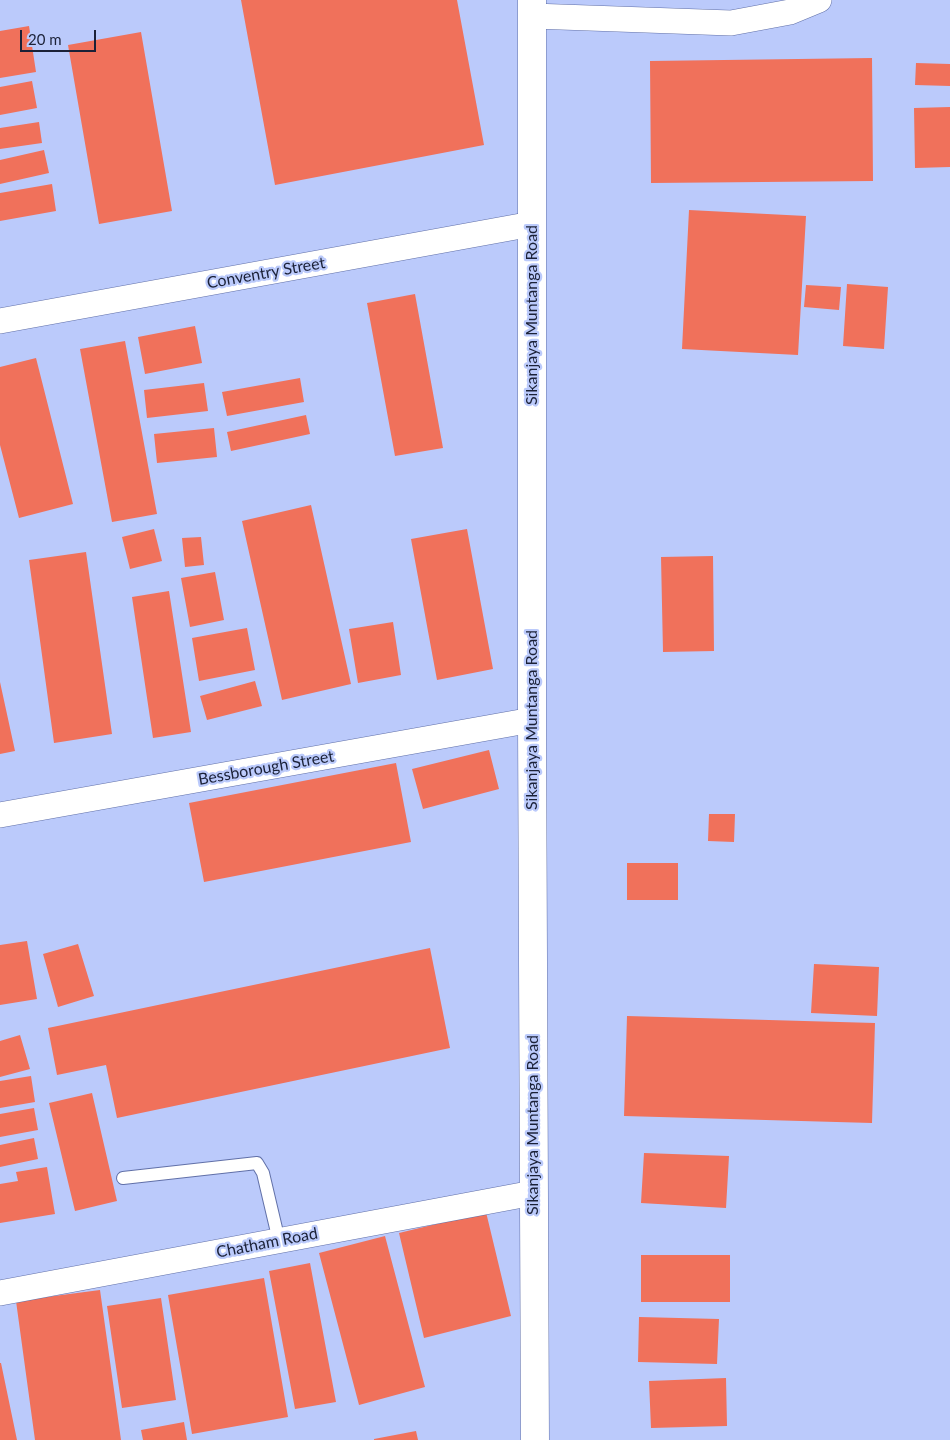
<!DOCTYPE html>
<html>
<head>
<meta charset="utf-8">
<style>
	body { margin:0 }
	#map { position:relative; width:950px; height:1440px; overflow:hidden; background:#bbcafb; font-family:Lato,sans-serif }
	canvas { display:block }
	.scale { position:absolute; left:20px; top:30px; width:76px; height:22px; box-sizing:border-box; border:2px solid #1b2137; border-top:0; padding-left:6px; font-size:15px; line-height:18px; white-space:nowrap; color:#1b2137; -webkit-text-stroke:4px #bbcafb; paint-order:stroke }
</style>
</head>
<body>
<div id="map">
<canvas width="950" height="1440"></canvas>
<div class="scale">20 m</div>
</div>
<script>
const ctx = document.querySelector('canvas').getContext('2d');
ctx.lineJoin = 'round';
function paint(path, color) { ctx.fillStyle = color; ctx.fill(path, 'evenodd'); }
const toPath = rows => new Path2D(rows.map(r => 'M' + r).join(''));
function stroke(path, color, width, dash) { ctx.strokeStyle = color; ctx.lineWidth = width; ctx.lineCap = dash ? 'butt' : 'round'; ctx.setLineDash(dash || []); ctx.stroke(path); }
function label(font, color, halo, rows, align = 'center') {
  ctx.font = font + ' Lato,sans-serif'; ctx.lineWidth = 4.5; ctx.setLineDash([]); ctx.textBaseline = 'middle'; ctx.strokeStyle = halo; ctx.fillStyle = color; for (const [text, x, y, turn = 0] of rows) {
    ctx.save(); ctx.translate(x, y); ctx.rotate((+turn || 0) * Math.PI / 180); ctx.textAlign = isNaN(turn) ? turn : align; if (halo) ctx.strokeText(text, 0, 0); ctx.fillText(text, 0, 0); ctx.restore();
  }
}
paint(toPath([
	[241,0,457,0,484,145,275,185],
	[29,26,36,72,0,78,0,31],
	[141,32,172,211,99,224,68,45],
	[872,58,873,181,651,183,650,61],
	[916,63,950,64,950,86,915,85],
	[32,81,37,108,0,115,0,87],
	[950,107,950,167,915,168,914,108],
	[39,122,42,143,0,149,0,128],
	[44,150,49,173,0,184,0,160],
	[52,184,56,211,0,221,0,193],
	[689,210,806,216,798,355,682,349],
	[847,284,888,287,884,349,843,346],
	[806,285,841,287,839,310,804,307],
	[415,294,443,448,395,456,367,303],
	[195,326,202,363,145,374,138,337],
	[125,341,157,514,112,522,80,349],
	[36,358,73,504,19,518,0,445,0,367],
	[300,378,304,402,227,416,222,392],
	[204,383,208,411,147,418,144,390],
	[306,415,310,434,231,451,227,432],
	[214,428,217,457,157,463,154,434],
	[311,505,351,684,282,700,242,521],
	[154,529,162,561,130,569,122,537],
	[467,529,493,669,437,680,411,539],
	[201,537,204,565,185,567,182,538],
	[86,552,112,734,54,743,29,560],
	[713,556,714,651,663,652,661,557],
	[215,572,224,620,190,627,181,578],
	[169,591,191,732,153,738,132,597],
	[393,622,401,675,358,683,349,629],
	[247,628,255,670,199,681,192,638],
	[255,681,262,706,207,720,200,696],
	[0,682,15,751,0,754],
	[489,750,499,789,423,809,412,769],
	[396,763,411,842,204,882,189,803],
	[709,814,735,814,734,842,708,841],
	[627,863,678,863,678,900,627,900],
	[27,941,37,999,0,1005,0,945],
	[78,944,94,996,58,1007,43,954],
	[430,948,450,1048,117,1118,106,1065,57,1075,48,1028],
	[814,964,879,967,877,1016,811,1013],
	[627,1016,875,1023,872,1123,624,1116],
	[20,1035,30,1069,0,1077,0,1041],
	[31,1076,35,1102,0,1108,0,1081],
	[92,1093,117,1201,75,1211,49,1103],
	[34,1108,38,1130,0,1137,0,1114],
	[34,1138,38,1159,0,1167,0,1145],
	[644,1153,729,1156,726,1208,641,1203],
	[47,1167,55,1214,0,1223,0,1184,18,1181,16,1172],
	[486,1212,511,1316,424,1338,399,1233],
	[385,1236,425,1387,359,1405,319,1253],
	[641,1255,730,1255,730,1302,641,1302],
	[310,1263,336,1402,295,1409,269,1271],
	[264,1278,288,1417,192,1434,168,1295],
	[100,1290,121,1440,35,1440,16,1301],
	[161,1298,176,1400,122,1408,107,1306],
	[639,1317,719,1319,717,1364,638,1362],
	[0,1363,1,1363,17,1440,0,1440],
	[726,1378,727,1426,651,1428,649,1381],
	[184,1422,187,1440,143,1440,141,1430],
	[416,1431,418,1440,374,1440,374,1439]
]), '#f0715b');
const service = toPath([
	[123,1178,257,1163,263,1173,279,1241]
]);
const minor = toPath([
	[532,16,731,23,790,12,819,0],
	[0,321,532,224],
	[0,815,532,720],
	[0,1293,533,1193]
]);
const tertiary = toPath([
	[532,0,532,720,535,1440]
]);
stroke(service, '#6170a8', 14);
stroke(minor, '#6170a8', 26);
stroke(tertiary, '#6170a8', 29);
stroke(service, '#fff', 12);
stroke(minor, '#fff', 25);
stroke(tertiary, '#fff', 28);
label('16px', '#1b2137', '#bbcafb', [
	["Conventry Street",266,273,-10],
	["Sikanjaya Muntanga Road",532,315,-90],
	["Sikanjaya Muntanga Road",532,720,-90],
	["Bessborough Street",266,768,-10],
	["Sikanjaya Muntanga Road",533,1125,-90],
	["Chatham Road",267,1243,-11]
]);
</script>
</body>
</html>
